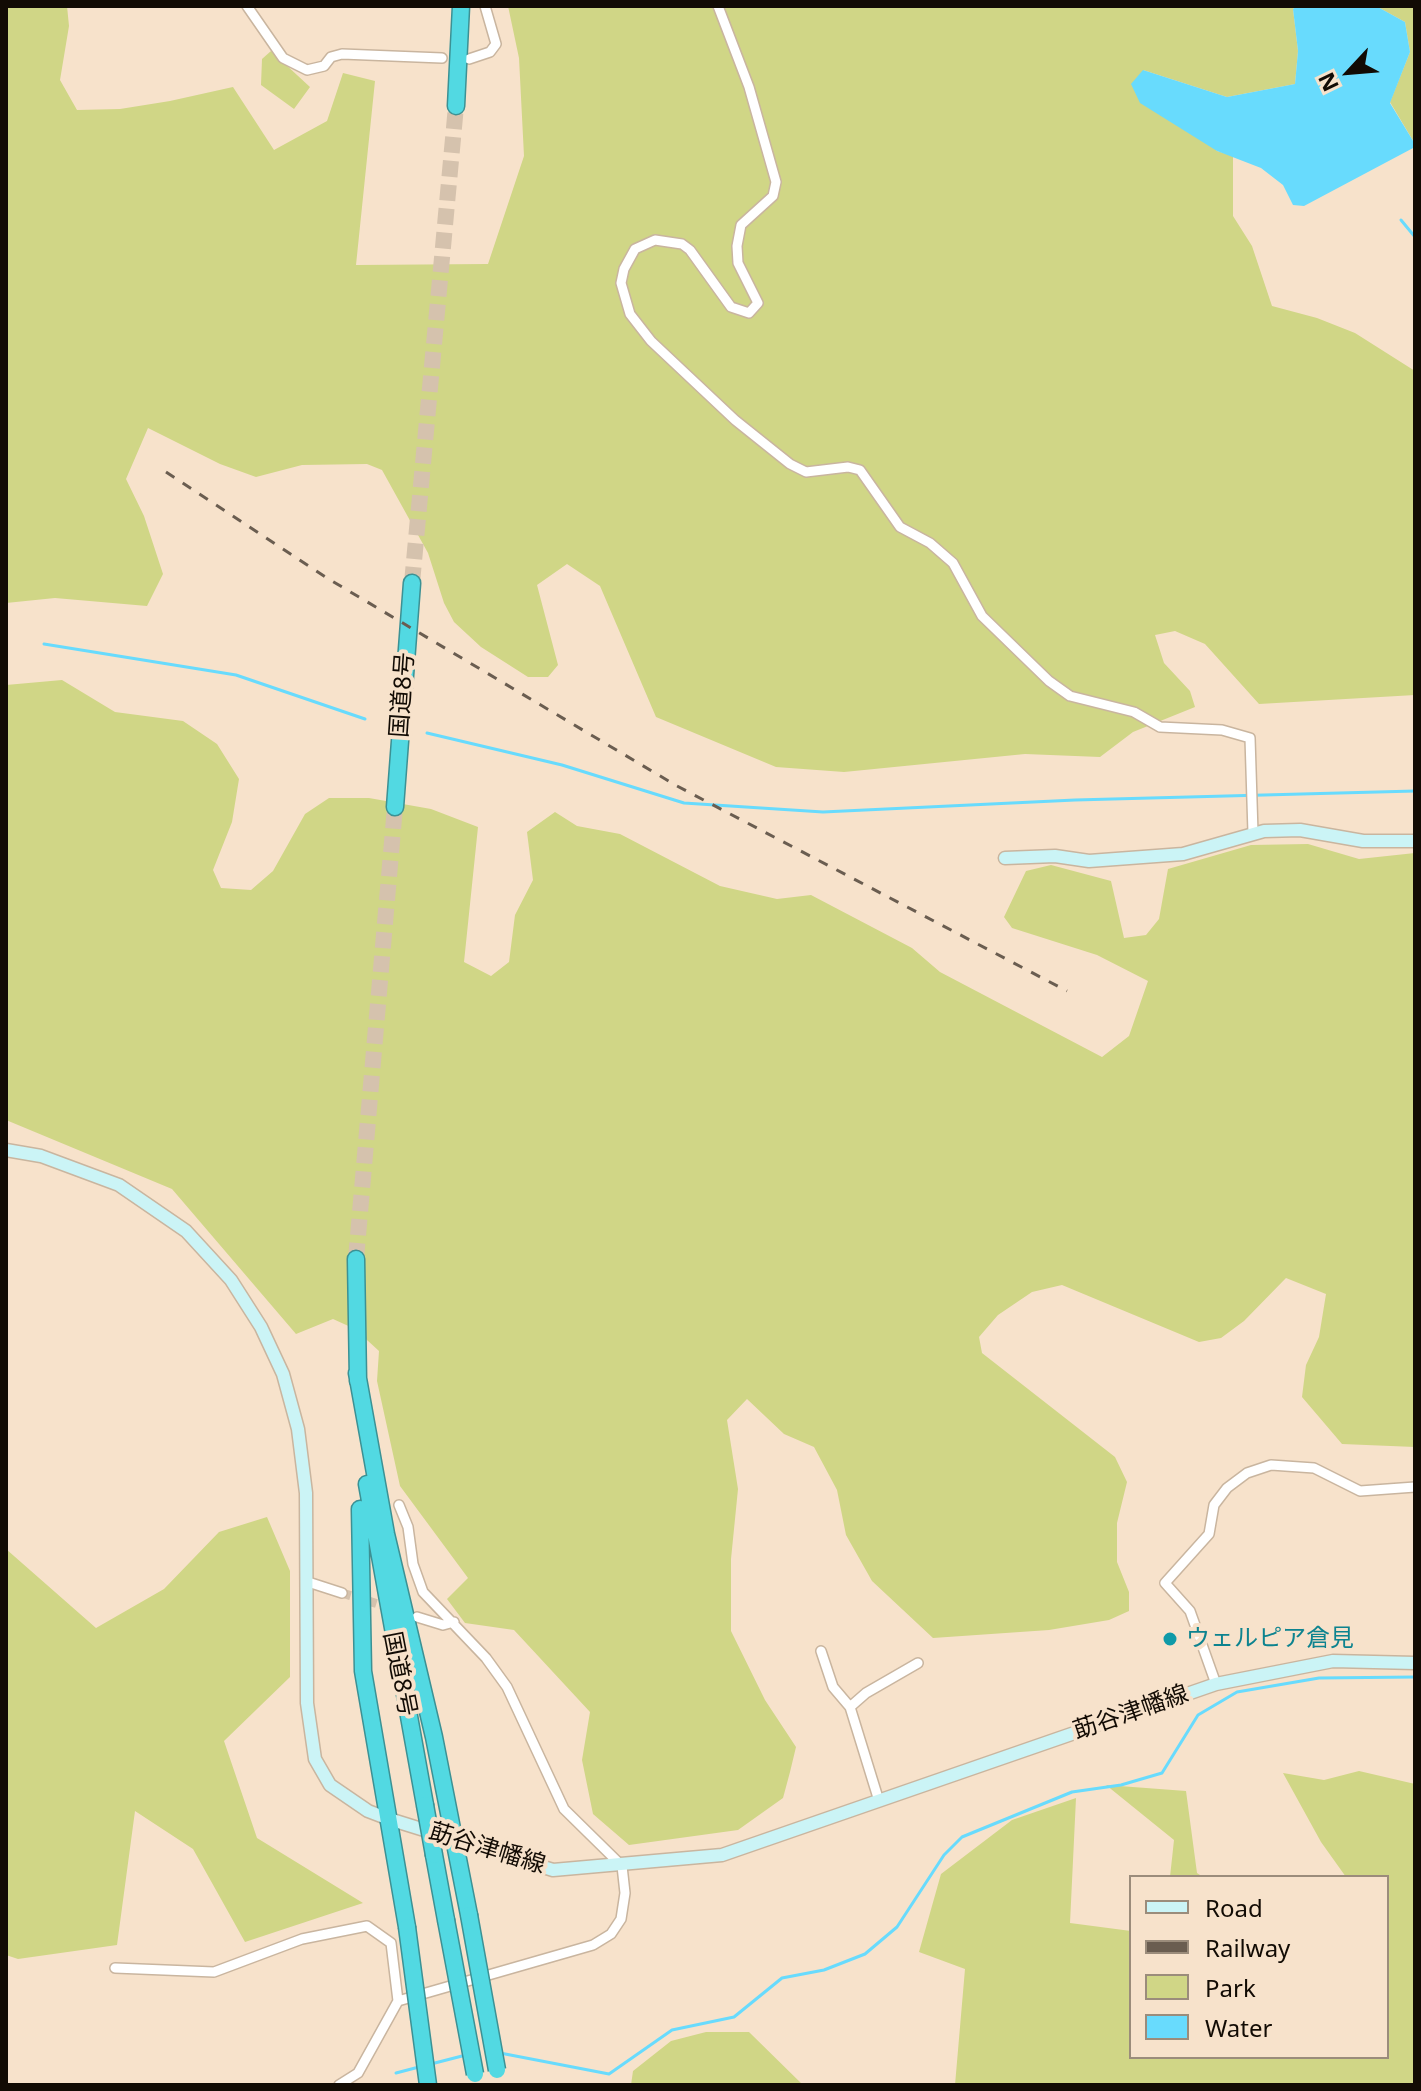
<!DOCTYPE html>
<html>
<head>
<meta charset="utf-8">
<style>
	body { margin:0 }
	#map { position:relative; width:1421px; height:2091px; overflow:hidden; background:#f7e2cb; font-family:"Noto Sans",sans-serif }
	canvas { display:block }
	.frame { position:absolute; inset:0; border:8px solid #120b04; pointer-events:none }
	.legend { position:absolute; left:1129px; top:1875px; width:260px; height:184px; box-sizing:border-box; background:#f7e2cb; border:2px solid #9b8c7b; margin:0; padding:10px 14px; list-style:none; font-size:24px; color:#120b04 }
	.legend li { display:flex; align-items:center; gap:16px; height:40px }
	.legend b { width:40px; border:2px solid #9b8c7b }
	.north { position:absolute; left:1309px; top:32px; width:80px; height:80px; -webkit-text-stroke:6px #f7e2cb; paint-order:stroke; rotate:244deg; font-size:22px; font-weight:700; line-height:32px; text-align:center; color:#120b04 }
	.north::after { content:''; display:block; margin:auto; width:28px; height:36px; background:#120b04; clip-path:polygon(50% 0,100% 100%,50% 72%,0 100%) }
</style>
</head>
<body>
<div id="map">
<canvas width="1421" height="2091"></canvas>
<div class="frame"></div>
<ul class="legend">
<li><b style="height:10px;background:#cbf4f6"></b>Road</li>
<li><b style="height:10px;background:#6a5d50"></b>Railway</li>
<li><b style="height:22px;background:#d0d686"></b>Park</li>
<li><b style="height:22px;background:#68dbfd"></b>Water</li>
</ul>
<div class="north">N</div>
</div>
<script>
const ctx = document.querySelector('canvas').getContext('2d');
ctx.lineJoin = 'round';
function paint(path, color) { ctx.fillStyle = color; ctx.fill(path, 'evenodd'); }
const toPath = rows => new Path2D(rows.map(r => 'M' + r).join(''));
function stroke(path, color, width, dash) { ctx.strokeStyle = color; ctx.lineWidth = width; ctx.lineCap = dash ? 'butt' : 'round'; ctx.setLineDash(dash || []); ctx.stroke(path); }
function label(font, color, halo, rows, align = 'center') {
  ctx.font = font + ' "Noto Sans","Noto Sans JP",sans-serif'; ctx.lineWidth = 8; ctx.setLineDash([]); ctx.textBaseline = 'middle'; ctx.strokeStyle = halo; ctx.fillStyle = color; for (const [text, x, y, turn = 0] of rows) {
    ctx.save(); ctx.translate(x, y); ctx.rotate((+turn || 0) * Math.PI / 180); ctx.textAlign = isNaN(turn) ? turn : align; if (halo) ctx.strokeText(text, 0, 0); ctx.fillText(text, 0, 0); ctx.restore();
  }
}
paint(toPath([
	[6,6,67,6,69,26,60,80,77,110,120,109,170,101,233,87,274,150,327,121,343,73,375,81,356,265,488,264,524,156,519,58,508,6,1297,6,1293,9,1298,51,1295,84,1227,97,1143,70,1217,151,1233,156,1233,216,1252,246,1272,306,1317,318,1355,333,1415,371,1415,695,1259,704,1205,644,1175,631,1155,635,1164,663,1190,691,1195,707,1133,732,1100,757,1025,754,844,772,776,767,656,717,600,586,567,564,537,585,558,665,548,677,528,677,481,647,454,622,444,603,428,553,382,470,367,464,302,465,256,477,220,464,148,428,126,479,144,516,163,574,147,606,55,598,6,603],
	[1376,6,1415,6,1415,144,1390,102,1410,52,1405,22],
	[271,51,310,87,294,109,261,85,262,59],
	[62,680,115,712,183,721,217,744,239,779,232,822,213,870,221,888,251,890,273,871,305,814,329,798,369,798,431,809,478,827,464,962,491,976,509,962,515,915,533,880,527,832,555,812,577,826,620,834,720,886,777,899,811,895,912,948,940,972,1102,1057,1129,1036,1148,981,1097,955,1012,928,1004,917,1026,871,1051,865,1111,881,1124,938,1146,935,1159,919,1168,869,1251,845,1308,844,1359,859,1415,853,1415,1447,1342,1444,1302,1397,1306,1365,1319,1337,1326,1294,1286,1278,1244,1321,1221,1338,1199,1342,1062,1285,1032,1292,998,1315,979,1337,982,1353,1115,1457,1127,1482,1117,1523,1117,1562,1129,1592,1129,1611,1109,1620,1049,1630,933,1638,872,1581,846,1535,837,1490,814,1447,784,1434,747,1399,727,1420,738,1489,731,1559,731,1631,765,1700,796,1747,790,1772,783,1798,738,1830,629,1845,593,1814,582,1760,590,1712,514,1630,465,1623,447,1599,468,1578,400,1486,377,1381,379,1351,355,1329,333,1319,296,1334,172,1189,6,1120,6,685],
	[267,1517,290,1571,290,1677,224,1741,257,1838,363,1903,245,1942,193,1849,135,1811,117,1945,18,1959,6,1955,6,1549,96,1628,164,1589,219,1532],
	[1359,1771,1415,1784,1415,2085,955,2085,965,1969,919,1952,941,1874,1012,1820,1076,1798,1070,1923,1131,1931,1131,2057,1387,2057,1387,1877,1346,1877,1321,1842,1283,1773,1324,1780],
	[1106,1785,1186,1791,1197,1873,1203,1877,1170,1877,1174,1840],
	[706,2032,749,2032,803,2085,631,2085,633,2071,671,2041]
]), '#d0d686');
paint(toPath([
	[1297,6,1376,6,1405,22,1410,52,1390,103,1415,144,1415,147,1304,206,1293,205,1283,185,1261,168,1217,151,1140,103,1131,84,1143,70,1227,97,1295,84,1298,51,1293,9]
]), '#68dbfd');
stroke(toPath([
	[1401,220,1415,237],
	[44,644,236,675,365,719],
	[427,733,562,765,684,803,823,812,1075,800,1415,791],
	[500,2053,609,2074,672,2030,734,2017,782,1978,824,1970,865,1954,897,1927,944,1855,962,1837,1072,1792,1121,1785,1162,1773,1198,1715,1237,1692,1319,1678,1415,1677],
	[431,2064,466,2055],
	[396,2073,419,2067]
]), '#68dbfd', 3);
stroke(toPath([
	[342,1593,391,1608]
]), '#d5c2ad', 9, [9, 4.5]);
stroke(toPath([
	[412,583,456,106],
	[356,1259,395,807]
]), '#d5c2ad', 16, [16, 8]);
const street = toPath([
	[247,6,283,58,307,70,324,66,331,57,342,54,442,58],
	[718,6,749,87,776,182,773,196,741,225,737,246,738,263,758,303,749,313,731,307,690,250,682,244,655,240,635,249,624,269,621,283,630,314,651,341,735,420,790,464,806,472,848,467,860,470,900,527,930,543,953,563,982,616,1049,681,1070,696,1134,712,1160,727,1222,730,1250,738,1253,833],
	[469,59,490,52,496,44,485,6],
	[308,1582,342,1593],
	[417,1617,443,1625,454,1622],
	[821,1651,833,1687,850,1707],
	[1216,1684,1190,1611,1165,1583,1209,1534,1214,1505,1227,1488,1247,1473,1271,1465,1314,1468,1360,1491,1415,1487],
	[879,1801,850,1707,866,1693,918,1663],
	[115,1968,214,1972,302,1939,367,1926,391,1943,398,2001],
	[339,2085,358,2073,398,2001,593,1945,611,1934,621,1919,625,1893,622,1866,564,1809,507,1687,486,1658,423,1592,413,1564,408,1527,399,1505]
]);
const secondary = toPath([
	[1005,858,1055,856,1089,861,1183,854,1264,831,1300,830,1363,841,1415,841],
	[6,1150,41,1156,119,1185,186,1231,231,1280,261,1327,283,1374,298,1429,306,1493,307,1703,315,1759,330,1785,368,1811,389,1819,553,1870,722,1855,1216,1684,1333,1661,1415,1663]
]);
const highway = toPath([
	[456,106,461,6],
	[395,807,412,583],
	[356,1259,358,1381],
	[357,1373,386,1534,434,1737,469,1915],
	[367,1484,425,1805],
	[360,1509,363,1671,407,1927],
	[434,1855,446,1920]
]);
stroke(street, '#c9b59f', 12);
stroke(secondary, '#c9b59f', 15);
stroke(highway, '#3c9194', 19);
stroke(street, '#fff', 9);
stroke(secondary, '#cbf4f6', 12);
stroke(highway, '#52d9e2', 16);
stroke(toPath([
	[166,472,327,578,677,786,1067,991]
]), '#6a5d50', 3, [10, 10]);
const highwayBridge = toPath([
	[425,1805,434,1855],
	[469,1915,497,2070],
	[446,1920,475,2074],
	[407,1927,428,2085]
]);
stroke(highwayBridge, '#3c9194', 19, []);
stroke(highwayBridge, '#52d9e2', 16);
for (const [x, y, r, color] of [
	[1170,1639,8,"#0f9aa8"]
]) { const dot = new Path2D(); dot.arc(x, y, r, 0, 2 * Math.PI); ctx.fillStyle = color; ctx.fill(dot); stroke(dot, '#f7e2cb', 3); }
label('24px', '#120b04', '#f7e2cb', [
	["国道8号",403,695,-86],
	["国道8号",399,1674,79],
	["莇谷津幡線",1131,1713,-19],
	["莇谷津幡線",487,1849,17]
]);
label('24px', '#0d838f', '#f7e2cb', [
	["ウェルピア倉見",1186,1639]
], 'left');
</script>
</body>
</html>
